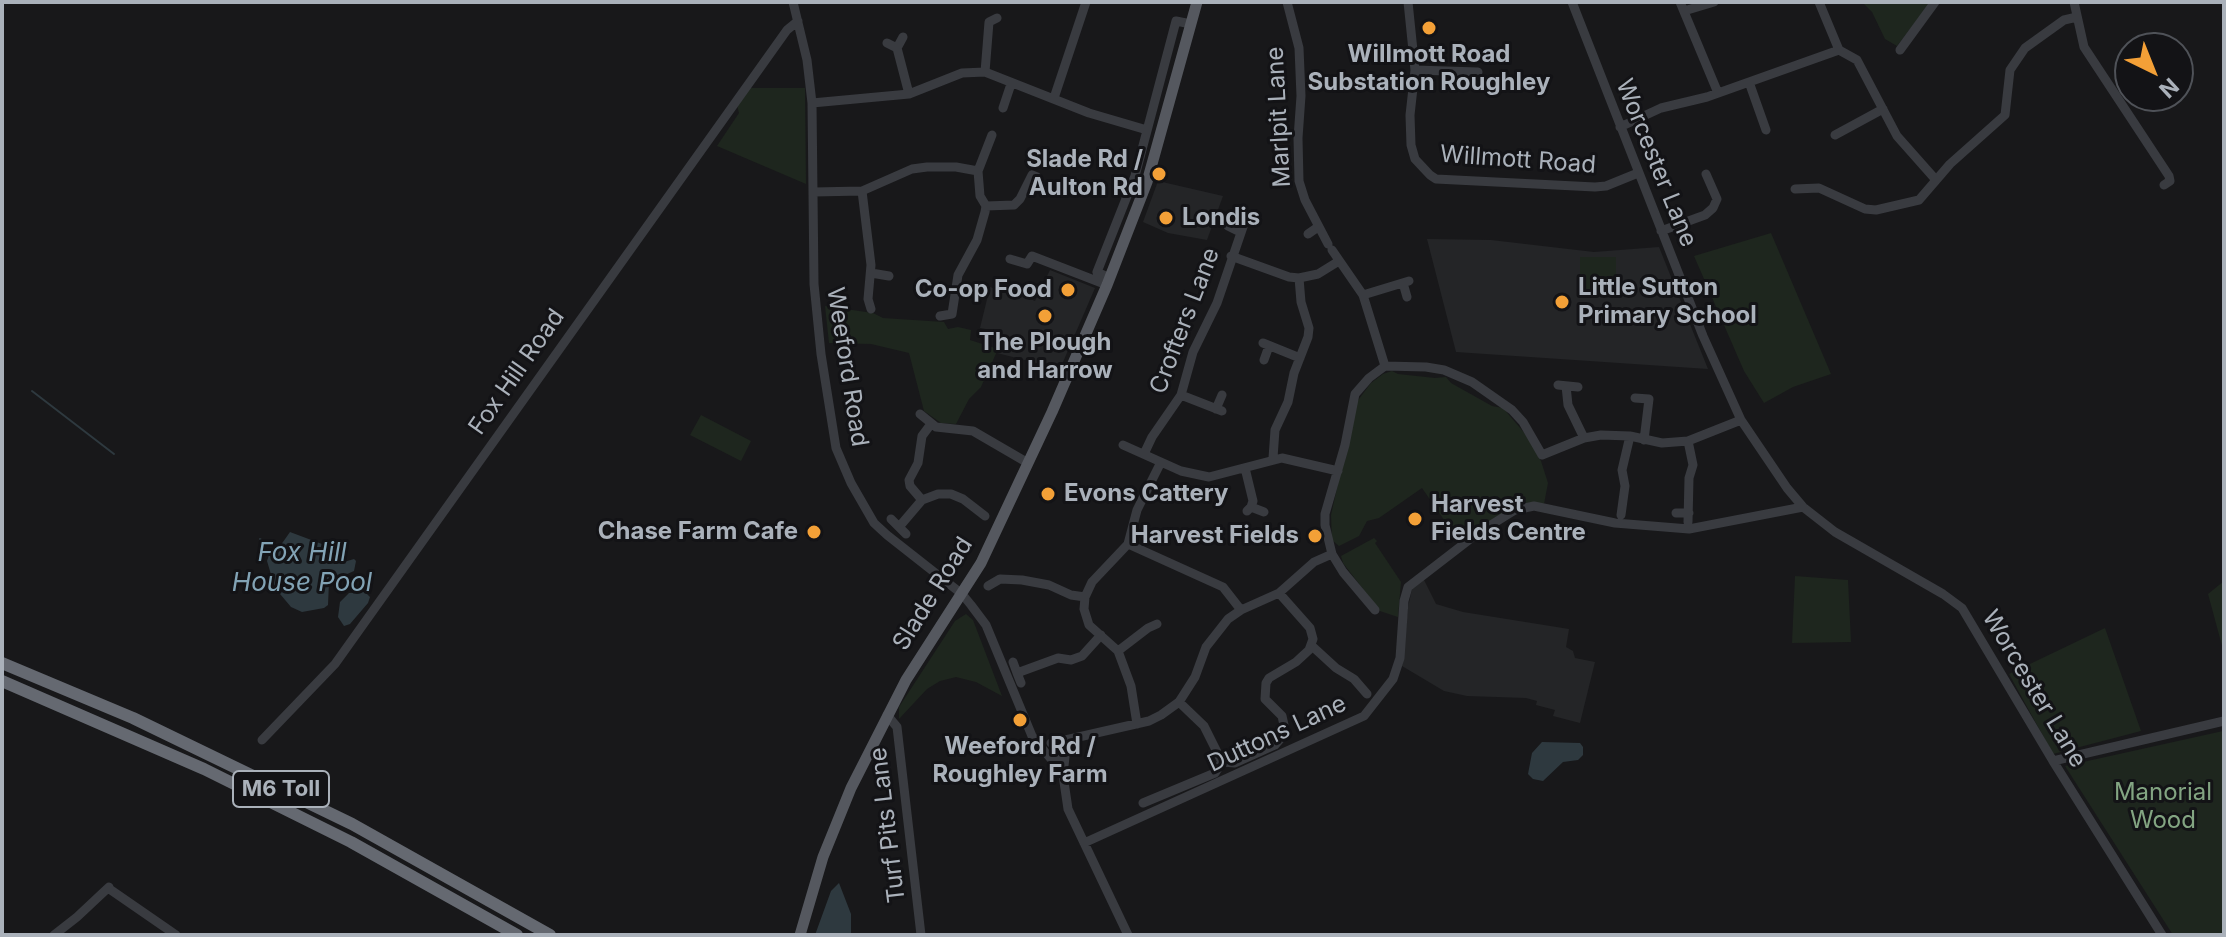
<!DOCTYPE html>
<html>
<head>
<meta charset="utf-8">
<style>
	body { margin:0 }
	#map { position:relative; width:2226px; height:937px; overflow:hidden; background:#18181a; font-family:Inter,sans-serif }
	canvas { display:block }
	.frame { position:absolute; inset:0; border:4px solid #aab1ba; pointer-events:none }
	.north { position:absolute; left:2114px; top:32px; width:80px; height:80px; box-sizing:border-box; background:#131316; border:2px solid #4f5258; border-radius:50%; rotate:137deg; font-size:22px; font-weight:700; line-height:32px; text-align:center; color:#aab1ba }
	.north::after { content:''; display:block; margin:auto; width:28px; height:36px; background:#f3a037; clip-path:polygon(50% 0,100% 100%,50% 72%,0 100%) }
</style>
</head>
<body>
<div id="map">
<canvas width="2226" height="937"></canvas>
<div class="frame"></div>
<div class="north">N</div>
</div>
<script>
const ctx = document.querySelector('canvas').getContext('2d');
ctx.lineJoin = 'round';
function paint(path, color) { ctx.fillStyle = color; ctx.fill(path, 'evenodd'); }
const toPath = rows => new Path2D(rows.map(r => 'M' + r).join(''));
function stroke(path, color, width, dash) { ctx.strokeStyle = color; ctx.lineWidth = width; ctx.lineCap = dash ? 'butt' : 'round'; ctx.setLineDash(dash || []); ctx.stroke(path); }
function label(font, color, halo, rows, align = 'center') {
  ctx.font = font + ' Inter,sans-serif'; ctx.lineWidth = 6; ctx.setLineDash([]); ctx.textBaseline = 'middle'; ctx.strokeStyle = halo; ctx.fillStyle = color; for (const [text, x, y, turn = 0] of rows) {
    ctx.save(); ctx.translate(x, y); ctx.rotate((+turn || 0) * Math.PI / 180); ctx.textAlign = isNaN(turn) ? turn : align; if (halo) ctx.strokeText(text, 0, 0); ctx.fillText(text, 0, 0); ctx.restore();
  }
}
paint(toPath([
	[1158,181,1223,196,1207,240,1168,233,1143,222],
	[1427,239,1491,240,1594,252,1659,247,1708,369,1456,352],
	[1050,270,1095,288,1060,369,997,353,1002,332,980,328,990,287,1014,295,1016,293,1035,301],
	[1423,578,1436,604,1463,612,1569,629,1566,647,1573,651,1575,658,1595,662,1580,723,1553,716,1555,710,1536,705,1537,701,1526,698,1467,696,1444,691,1402,666,1408,607,1413,585]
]), '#242527');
paint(toPath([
	[1862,2,1931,2,1897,46,1885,39,1872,12],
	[750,88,805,88,806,184,717,146,739,113,737,105],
	[1771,233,1831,374,1793,387,1764,403,1744,371,1694,256],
	[1580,257,1616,257,1616,292,1580,292],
	[825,306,873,313,883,318,944,322,948,329,958,327,971,330,970,340,998,349,981,387,969,399,956,424,941,423,924,411,909,353,871,344,829,343],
	[1392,371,1398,374,1435,378,1446,377,1451,383,1492,406,1503,408,1527,436,1541,461,1548,483,1544,504,1533,502,1517,506,1460,543,1422,488,1379,518,1367,521,1359,536,1339,546,1332,540,1331,515,1356,403,1371,383,1383,374],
	[701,415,751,441,741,461,690,435],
	[1374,538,1377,541,1375,543,1401,582,1398,617,1380,611,1343,563,1341,556],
	[1795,576,1848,580,1851,642,1792,643],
	[2224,581,2224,653,2208,594],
	[966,614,973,620,1002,696,976,682,956,677,940,681,927,689,899,719,899,707,955,621],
	[2105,628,2141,731,2053,754,2009,674],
	[2223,731,2224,935,2173,935,2065,766]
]), '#1e261e');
paint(toPath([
	[290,532,330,547,344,562,354,559,356,561,354,571,329,582,328,605,324,608,302,612,291,607,275,588,267,561,269,555,278,549],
	[365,592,370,597,368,603,350,624,344,626,338,617,340,602,349,593],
	[1542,742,1580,743,1583,747,1583,755,1578,760,1563,762,1543,781,1533,779,1528,774,1532,753],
	[839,883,851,914,851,935,815,935,831,891]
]), '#2e393f');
stroke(toPath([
	[32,391,114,454],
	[260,539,278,549]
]), '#2e393f', 2);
stroke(toPath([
	[793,2,807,60,812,103,814,284,821,354,836,448,851,483,874,523,887,535,962,594,971,605,986,625,1032,736,1051,759,1062,759,1067,752,1066,746,1058,741,1051,743],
	[1287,2,1299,48,1301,96,1298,138,1299,181,1305,200,1328,244],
	[1408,2,1415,70,1410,115,1411,145,1415,159,1430,175,1436,179,1595,187,1606,186,1638,173],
	[1572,2,1703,336,1741,420,1787,488,1803,507,1835,532,1943,594,1962,608,2053,761,2162,935],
	[1680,2,1718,93],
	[1819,2,1839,50],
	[2074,2,2084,47,2169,176,2170,181,2164,185],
	[1684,11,1714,2],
	[887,43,897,48,903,37],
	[897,48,909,94],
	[1900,50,1935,2],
	[1415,70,1478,72],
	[985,72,989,22,997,18],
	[1749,82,1766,130],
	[1054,98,1086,2],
	[812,103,909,94,962,73,985,72,1089,113,1147,130],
	[1003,108,1011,84],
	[1620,127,1661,108,1707,97,1839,50,1857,60,1897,136,1936,180],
	[1835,135,1883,109],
	[1795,189,1819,188,1865,209,1876,210,1919,200,1950,164,2005,115,2010,70,2025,48,2064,20,2077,17],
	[862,191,871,265,868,299,871,309],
	[814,192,862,191,912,169,927,167,956,167,978,171],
	[986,206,1014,205,1020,199,1032,175,1037,177],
	[1228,226,1240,232],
	[1661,231,1705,215,1713,208,1717,199,1706,174],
	[1308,234,1318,227],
	[1332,250,1363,295,1385,366],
	[1231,256,1289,277,1299,278,1318,274,1339,261],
	[1010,259,1027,264,1032,256,1107,285],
	[871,273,889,276],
	[1110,278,1097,272,1135,176,1176,21,1191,24],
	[1403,283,1407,297],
	[1363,295,1409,281],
	[940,316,952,314,958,275,977,240,985,212,986,206,980,196,978,171,992,135],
	[1263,343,1300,358],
	[1264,360,1269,346],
	[1558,385,1578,387],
	[1566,386,1568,405,1584,438],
	[1181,395,1222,411],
	[1635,398,1649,399,1644,440],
	[1216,409,1222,395],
	[920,414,936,427,973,431,1028,463],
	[1688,441,1693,465,1689,478,1688,522],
	[1123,445,1181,471,1209,477,1282,458,1338,471],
	[1144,454,1152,437,1181,395,1193,352,1217,303,1245,221],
	[1273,458,1275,430,1288,402,1294,373,1308,337,1309,328,1301,302,1299,278],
	[1245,468,1253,501,1251,507],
	[922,500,910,486,909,480,918,463,922,436,931,424],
	[1247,511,1251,507,1264,512],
	[1676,513,1689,513],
	[1621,515,1625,486,1622,470,1630,436],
	[891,519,906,534],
	[899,527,922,500,938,494,951,494,963,499,985,516],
	[1128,544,1223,587,1241,610],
	[988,586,1000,579,1022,580,1049,585,1071,595,1085,597],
	[1375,610,1343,572,1332,554,1325,525,1325,514,1345,445,1355,394,1369,378,1385,366,1426,367,1444,370,1472,382,1512,410,1523,422,1542,455,1584,438,1601,435,1630,436,1662,443,1688,441,1741,420],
	[1312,646,1336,668,1354,679,1367,694],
	[1118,651,1148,628,1157,624],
	[1013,662,1017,673],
	[1021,683,1017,673,1058,658,1071,660,1082,656,1101,635],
	[1179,702,1204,726,1222,762,1235,763,1275,745,1281,738,1284,725,1282,716,1265,699,1266,683,1269,678,1296,662,1309,650,1313,639,1310,628,1279,593],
	[887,715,897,727,921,935],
	[1137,724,1131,686,1118,651,1089,625,1084,609,1085,597,1092,582,1128,544,1137,510,1161,462],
	[262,740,335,664,787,30,798,21],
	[1061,741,1149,721,1161,715,1179,702,1195,677,1206,647,1228,619,1241,610,1279,593,1314,562,1332,554],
	[1065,757,1063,775,1068,809,1128,935],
	[2053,761,2224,721],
	[1143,803,1215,773,1222,762],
	[1084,843,1364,716,1393,679,1400,658,1404,601,1408,587,1478,533,1515,510,1534,506,1615,523,1689,529,1803,507],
	[108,888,176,935],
	[54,935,77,917,109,887]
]), '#393b40', 9);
stroke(toPath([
	[800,935,823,857,851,788,906,680,981,563,1052,412,1107,285,1147,182,1197,2]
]), '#55585f', 11);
stroke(toPath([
	[2,663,133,718,352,824,550,935],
	[2,681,204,769,351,842,517,935]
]), '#656971', 12);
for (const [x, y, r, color] of [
	[1429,28,8,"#f3a037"],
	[1159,174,8,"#f3a037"],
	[1166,218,8,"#f3a037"],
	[1068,290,8,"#f3a037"],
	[1562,302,8,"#f3a037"],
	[1045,316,8,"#f3a037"],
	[1048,494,8,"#f3a037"],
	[1415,519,8,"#f3a037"],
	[814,532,8,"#f3a037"],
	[1315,536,8,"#f3a037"],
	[1020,720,8,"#f3a037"]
]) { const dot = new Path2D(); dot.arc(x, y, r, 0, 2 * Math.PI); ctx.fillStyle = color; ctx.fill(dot); stroke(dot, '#131316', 3); }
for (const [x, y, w] of [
	[281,789,96]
]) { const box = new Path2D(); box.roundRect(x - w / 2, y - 18, w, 36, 6); ctx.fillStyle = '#131316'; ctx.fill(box); stroke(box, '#aab1ba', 2); }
label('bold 22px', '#aab1ba', null, [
	["M6 Toll",281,789]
]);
label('bold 24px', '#aab1ba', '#131316', [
	["Willmott Road",1429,55,"center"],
	["Substation Roughley",1429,83,"center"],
	["Slade Rd /",1143,160],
	["Aulton Rd",1143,188],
	["Londis",1182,218,"left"],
	["Little Sutton",1578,288,"left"],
	["Primary School",1578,316,"left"],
	["Co-op Food",1052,290],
	["The Plough",1045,343,"center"],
	["and Harrow",1045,371,"center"],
	["Evons Cattery",1064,494,"left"],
	["Harvest",1431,505,"left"],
	["Fields Centre",1431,533,"left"],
	["Chase Farm Cafe",798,532],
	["Harvest Fields",1299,536],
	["Weeford Rd /",1020,747,"center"],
	["Roughley Farm",1020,775,"center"]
], 'right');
label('24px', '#aab1ba', '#131316', [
	["Marlpit Lane",1279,117,-93],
	["Willmott Road",1518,160,4],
	["Worcester Lane",1656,163,68],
	["Crofters Lane",1185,321,-69],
	["Weeford Road",847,367,81],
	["Fox Hill Road",517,372,-55],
	["Slade Road",933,594,-58],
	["Worcester Lane",2034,689,59],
	["Duttons Lane",1277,734,-25],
	["Turf Pits Lane",888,825,-97]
]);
label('24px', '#83a582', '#131316', [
	["Manorial",2163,793],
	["Wood",2163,821]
]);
label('italic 26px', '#82a3b5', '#131316', [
	["Fox Hill",302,553],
	["House Pool",302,583]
]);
</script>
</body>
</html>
